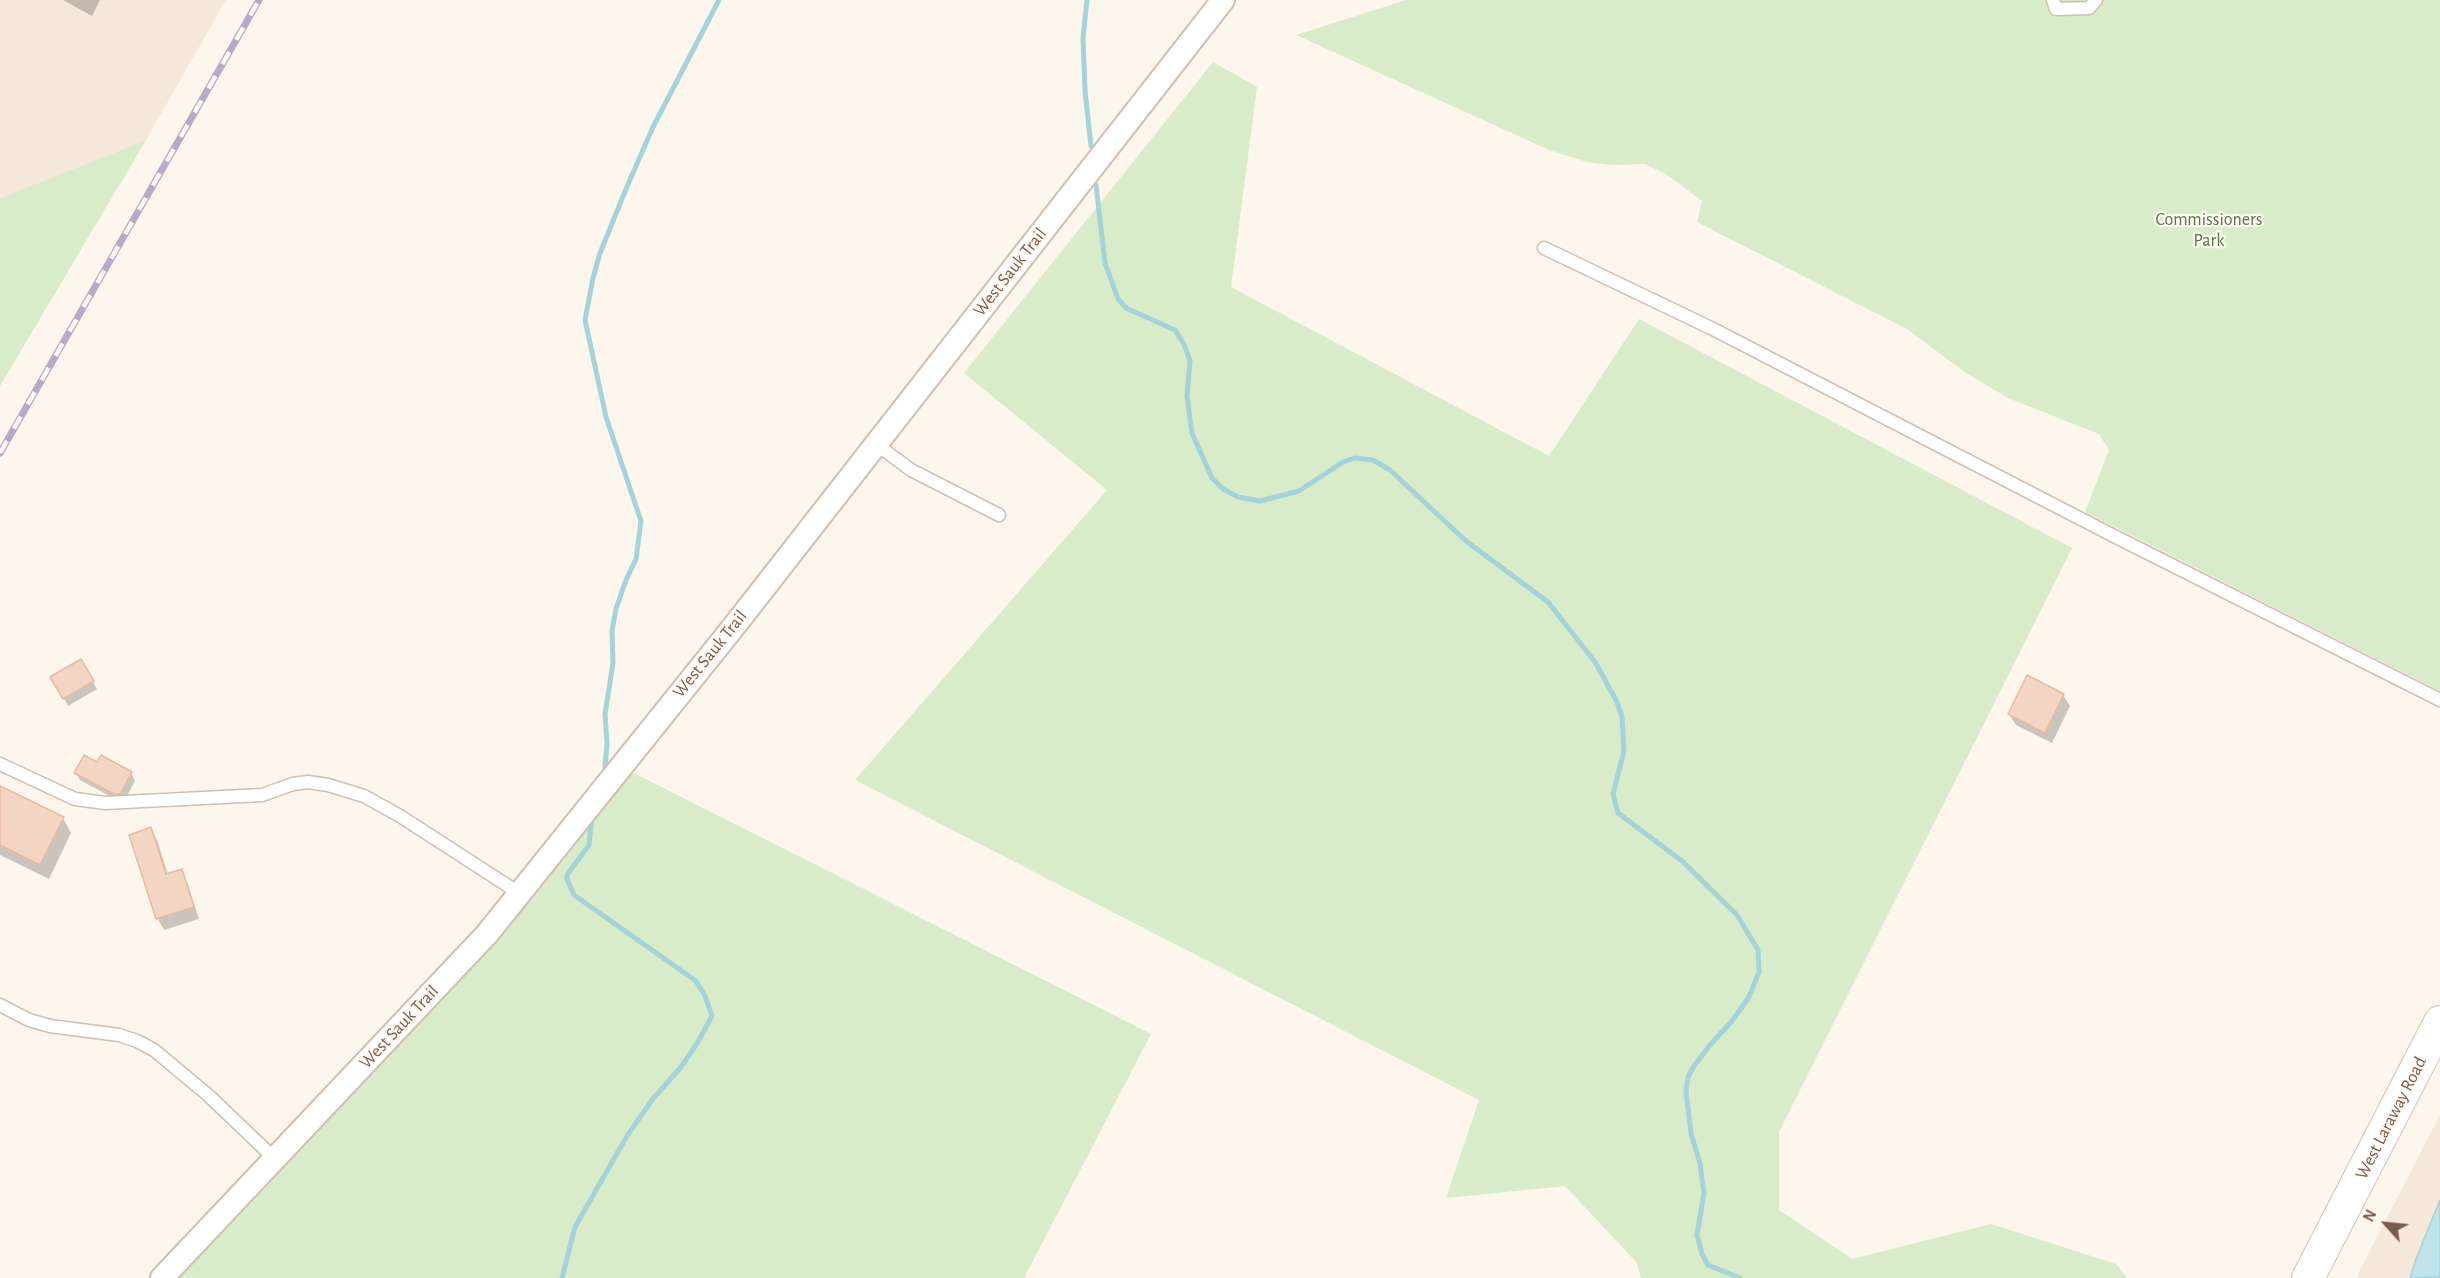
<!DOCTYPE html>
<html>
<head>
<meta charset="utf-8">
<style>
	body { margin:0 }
	#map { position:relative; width:2440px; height:1278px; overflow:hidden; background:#fdf6ec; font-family:"Alegreya Sans",sans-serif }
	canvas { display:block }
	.north { position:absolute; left:2356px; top:1194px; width:60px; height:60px; -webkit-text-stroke:4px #fffaf3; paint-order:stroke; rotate:297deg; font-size:16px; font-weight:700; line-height:24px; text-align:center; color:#7a5c4d }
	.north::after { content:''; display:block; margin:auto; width:21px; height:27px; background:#7a5c4d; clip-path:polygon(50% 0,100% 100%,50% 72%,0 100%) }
</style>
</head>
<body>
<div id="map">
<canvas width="2440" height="1278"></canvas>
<div class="north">N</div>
</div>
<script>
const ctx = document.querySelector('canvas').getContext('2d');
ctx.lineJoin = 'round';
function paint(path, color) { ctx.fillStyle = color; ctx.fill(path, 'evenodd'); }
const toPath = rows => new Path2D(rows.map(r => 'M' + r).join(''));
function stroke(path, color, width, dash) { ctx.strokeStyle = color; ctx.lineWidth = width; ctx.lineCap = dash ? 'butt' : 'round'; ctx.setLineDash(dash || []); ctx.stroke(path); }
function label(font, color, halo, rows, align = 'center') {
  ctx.font = font + ' "Alegreya Sans",sans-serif'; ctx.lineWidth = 4.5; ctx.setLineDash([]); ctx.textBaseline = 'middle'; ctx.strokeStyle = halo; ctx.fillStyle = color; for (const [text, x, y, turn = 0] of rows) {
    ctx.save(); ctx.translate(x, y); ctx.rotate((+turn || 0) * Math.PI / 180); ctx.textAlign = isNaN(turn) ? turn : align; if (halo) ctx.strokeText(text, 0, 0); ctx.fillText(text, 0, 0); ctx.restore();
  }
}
paint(toPath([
	[0,0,226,0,146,140,0,198],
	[2440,1115,2440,1278,2356,1278]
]), '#f5e8da');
paint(toPath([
	[1406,0,2440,0,2440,691,2085,512,2109,450,2099,434,2008,398,1966,373,1907,329,1697,222,1702,201,1666,174,1645,164,1612,165,1587,162,1549,150,1296,35],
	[1213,62,1257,87,1231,287,1549,456,1639,319,2072,548,1779,1132,1779,1210,1852,1259,1991,1224,2116,1264,2127,1278,1641,1278,1637,1263,1565,1186,1446,1198,1479,1100,855,780,1107,490,964,373],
	[146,140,0,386,0,198],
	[624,768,1151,1034,1024,1278,167,1278]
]), '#d8ecc9');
const water = toPath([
	[2440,1200,2440,1277,2410,1278,2416,1259,2440,1200]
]);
paint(water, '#bfe3e8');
stroke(water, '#a5d3da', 1.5);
paint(toPath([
	[63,0,100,0,92,16],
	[81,661,97,689,68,706,52,677],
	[2063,695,2070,706,2052,743,2016,725,2009,714],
	[98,764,131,773,135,781,124,801,119,801,80,780,76,773],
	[0,788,63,818,71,833,49,879,0,855],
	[150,829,157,840,168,875,181,871,187,882,199,919,164,930,158,919,131,836]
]), '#0003');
stroke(toPath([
	[1087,0,1083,38,1085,90,1091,146],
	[1096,185,1105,263,1118,299,1126,308,1175,330,1184,344,1190,361,1187,396,1192,433,1212,478,1223,489,1238,497,1260,501,1299,491,1343,462,1355,458,1373,460,1390,470,1466,541,1548,602,1595,662,1617,702,1622,717,1624,751,1613,794,1618,813,1682,861,1737,915,1758,950,1759,972,1749,997,1732,1021,1710,1045,1694,1066,1688,1077,1686,1091,1691,1134,1700,1163,1704,1193,1697,1235,1702,1254,1708,1265,1740,1278],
	[605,767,607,744,605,714,613,663,612,631,616,609,626,580,636,559,641,521,606,417,585,320,593,278,600,253,626,189,653,127,719,0],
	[562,1278,575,1227,627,1136,652,1100,681,1067,698,1042,712,1016,705,996,696,981,574,895,567,879,567,875,589,845,592,814]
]), '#a5d3da', 5);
const building = toPath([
	[81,659,94,681,63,699,50,677,81,659],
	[2027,675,2064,694,2045,733,2008,714,2027,675],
	[84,755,97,762,101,755,132,772,120,794,114,794,74,773,84,755],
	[0,786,64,817,40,865,0,845,0,786],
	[151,827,166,874,182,869,194,907,156,919,129,835,151,827]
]);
paint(building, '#f3d5c3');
stroke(building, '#e6bba3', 1.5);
const lane = toPath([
	[2053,0,2056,9,2089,8,2096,0],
	[1544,248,1713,329,2114,536,2440,700],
	[876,444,911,470,999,515],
	[0,764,75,799,105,803,262,795,293,784,308,782,328,785,364,796,400,816,519,893],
	[0,1005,29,1020,50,1026,119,1035,137,1041,154,1050,208,1095,275,1159]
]);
const street = toPath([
	[162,1278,487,934,735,625,1223,0]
]);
const secondary = toPath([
	[2308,1278,2440,1022]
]);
stroke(lane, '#d1beb0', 15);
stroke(street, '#d1beb0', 26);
stroke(secondary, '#d6c0b0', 34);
stroke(lane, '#fff', 12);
stroke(street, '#fff', 22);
stroke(secondary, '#fff', 32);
const rail = toPath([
	[0,453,259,0]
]);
stroke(rail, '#b9a8c9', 7);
stroke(rail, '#fffaf3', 4.5, [14]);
label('18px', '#537a41', '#fffaf3', [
	["Commissioners",2209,220],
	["Park",2209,241]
]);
label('18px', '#7a5c4d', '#fffaf3', [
	["West Sauk Trail",1010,272,-52],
	["West Sauk Trail",710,654,-51],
	["West Sauk Trail",399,1027,-47],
	["West Laraway Road",2391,1118,-63]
]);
</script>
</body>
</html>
